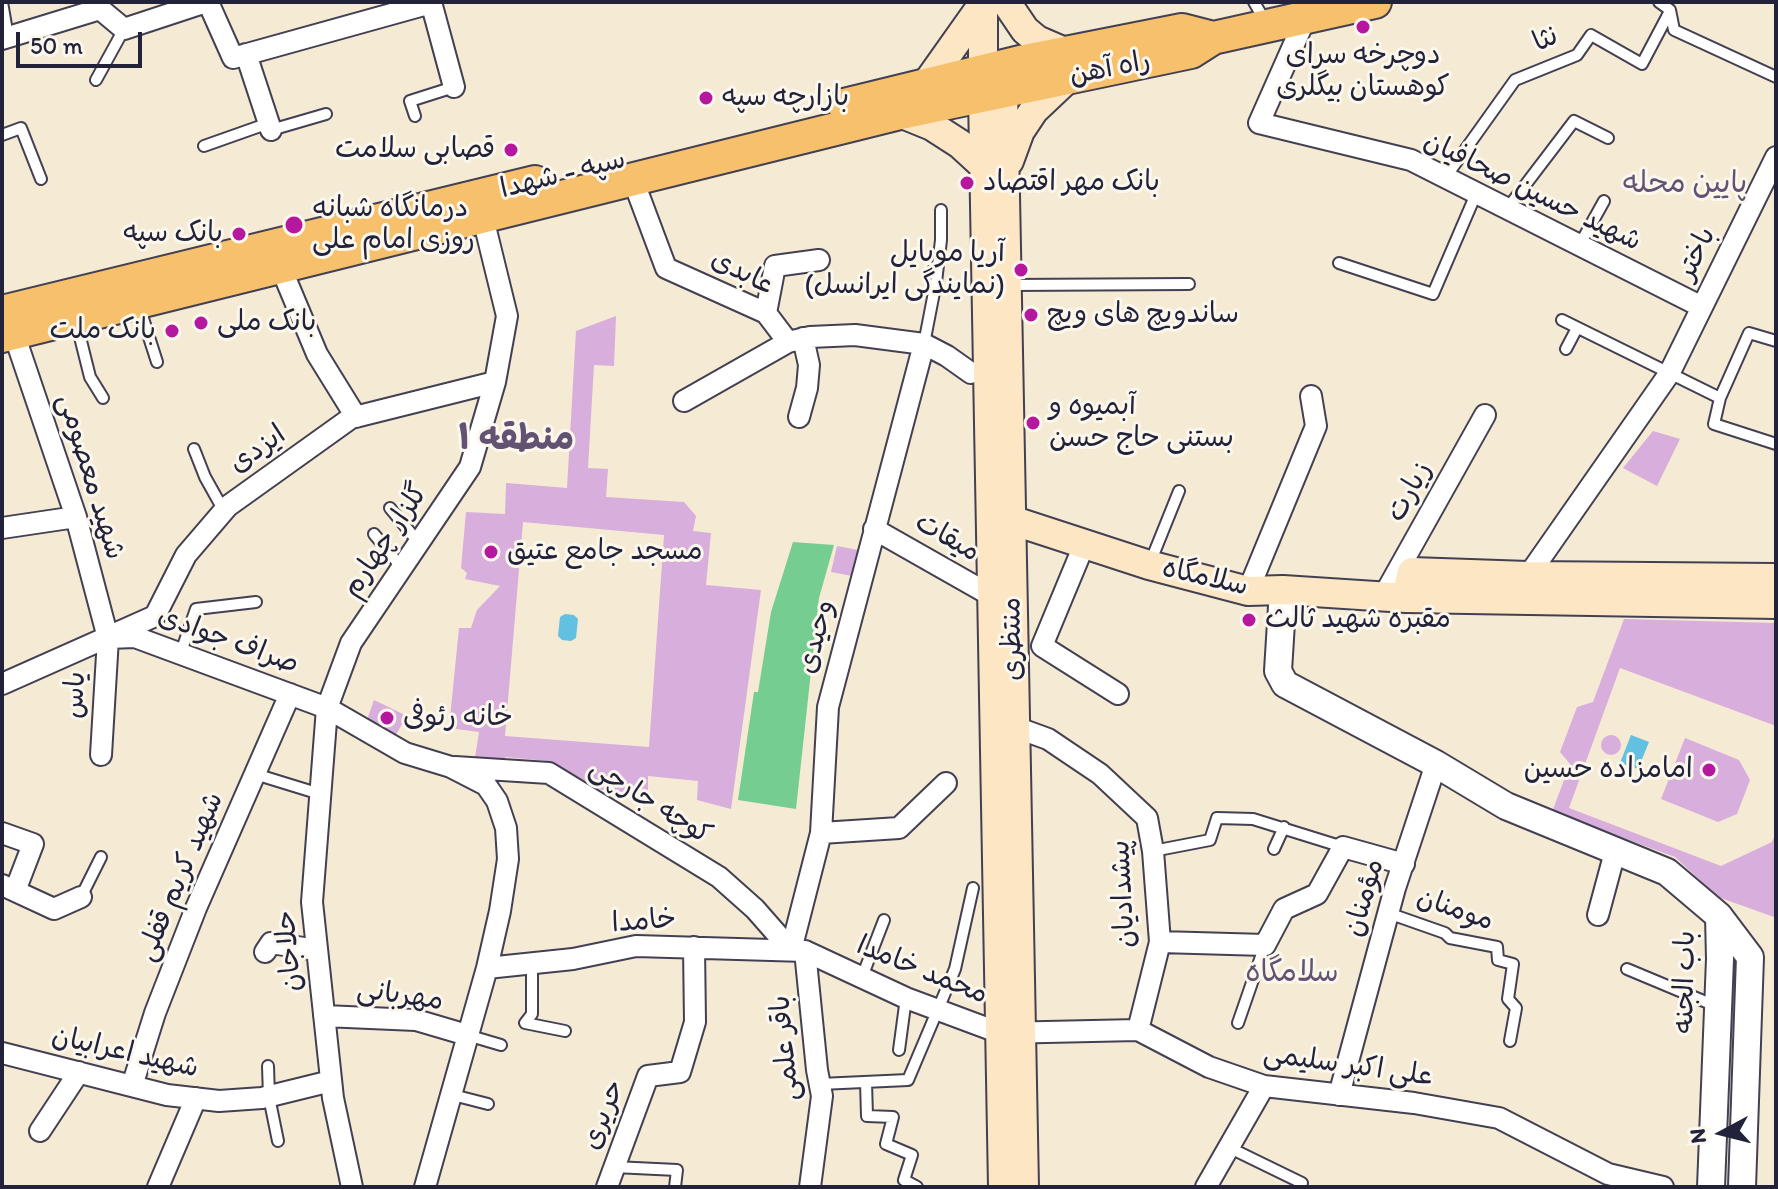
<!DOCTYPE html>
<html>
<head>
<meta charset="utf-8">
<style>
	body { margin:0 }
	#map { position:relative; width:1778px; height:1189px; overflow:hidden; background:#f5ead4; font-family:Itim,sans-serif }
	canvas { display:block }
	.frame { position:absolute; inset:0; border:4px solid #22223b; pointer-events:none }
	.north { position:absolute; left:1682px; top:1093px; width:80px; height:80px; -webkit-text-stroke:6px #fbf7ec; paint-order:stroke; rotate:263deg; font-size:22px; font-weight:700; line-height:32px; text-align:center; color:#22223b }
	.north::after { content:''; display:block; margin:auto; width:28px; height:36px; background:#22223b; clip-path:polygon(50% 0,100% 100%,50% 72%,0 100%) }
	.scale { position:absolute; left:16px; top:32px; width:126px; height:36px; box-sizing:border-box; border:4px solid #22223b; border-top:0; padding-left:10px; font-size:24px; line-height:28px; white-space:nowrap; color:#22223b; -webkit-text-stroke:6px #fbf7ec; paint-order:stroke }
</style>
</head>
<body>
<div id="map">
<canvas width="1778" height="1189"></canvas>
<div class="frame"></div>
<div class="north">N</div>
<div class="scale">50 m</div>
</div>
<script>
const ctx = document.querySelector('canvas').getContext('2d');
ctx.lineJoin = 'round';
function paint(path, color) { ctx.fillStyle = color; ctx.fill(path, 'evenodd'); }
const toPath = rows => new Path2D(rows.map(r => 'M' + r).join(''));
function stroke(path, color, width, dash) { ctx.strokeStyle = color; ctx.lineWidth = width; ctx.lineCap = dash ? 'butt' : 'round'; ctx.setLineDash(dash || []); ctx.stroke(path); }
function label(font, color, halo, rows, align = 'center') {
  ctx.font = font + ' Itim,"Playpen Sans Arabic",sans-serif'; ctx.lineWidth = 6; ctx.setLineDash([]); ctx.textBaseline = 'middle'; ctx.strokeStyle = halo; ctx.fillStyle = color; for (const [text, x, y, turn = 0] of rows) {
    ctx.save(); ctx.translate(x, y); ctx.rotate((+turn || 0) * Math.PI / 180); ctx.textAlign = isNaN(turn) ? turn : align; if (halo) ctx.strokeText(text, 0, 0); ctx.fillText(text, 0, 0); ctx.restore();
  }
}
paint(toPath([
	[793,542,834,545,819,598,796,809,738,800,754,692,758,692,771,612]
]), '#76cd92');
paint(toPath([
	[565,614,574,615,578,619,576,638,571,641,562,640,558,636,560,617],
	[1631,735,1649,742,1638,769,1620,763]
]), '#62c0e0');
paint(toPath([
	[616,316,614,366,594,365,588,468,608,469,606,497,684,502,696,516,693,531,711,533,706,585,761,590,731,809,697,800,698,781,648,776,648,796,590,788,549,768,548,761,505,757,504,767,474,764,479,732,449,728,459,628,471,628,477,610,500,586,465,579,467,573,461,568,466,512,505,514,506,483,567,488,576,331],
	[523,522,664,535,649,747,505,736],
	[1653,431,1680,439,1657,486,1623,468],
	[837,546,858,550,852,576,831,572],
	[1624,619,1776,623,1776,726,1620,668,1569,808,1721,866,1772,842,1776,833,1774,917,1718,897,1675,857,1552,812,1570,764,1560,752,1577,707,1593,702],
	[374,700,407,716,395,736,367,720],
	'1601 745a10 10 0 1 1 20 0a10 10 0 1 1-20 0Z',
	[1685,738,1739,760,1750,780,1737,814,1718,822,1661,799]
]), '#d8aedc');
const service = toPath([
	[2,2,8,37],
	[1254,2,1265,21],
	[1659,2,1670,10,1674,30,1776,77],
	[96,80,124,29],
	[415,116,410,101,454,87],
	[271,130,326,114],
	[2,135,21,128,41,179],
	[204,146,269,123],
	[1445,178,1515,80,1577,55,1591,35,1642,64,1670,11],
	[1507,209,1574,121,1608,138],
	[1579,246,1604,201],
	[1339,263,1433,294,1476,194],
	[1009,285,1189,284],
	[139,306,157,362],
	[1562,320,1720,398,1749,333,1776,341],
	[76,321,90,377,103,398],
	[924,344,936,282,941,240,941,210],
	[1566,349,1577,328],
	[1720,398,1714,424,1776,444],
	[194,449,205,477,224,511],
	[390,508,419,543],
	[374,534,402,568],
	[1150,563,1179,491],
	[181,652,196,609,256,602],
	[255,774,320,794],
	[1274,849,1284,827],
	[1153,851,1210,840,1217,818,1253,819,1343,847],
	[81,897,101,857],
	[1388,913,1445,933,1450,938,1497,947,1498,960,1513,964,1508,999,1516,1008,1510,1041],
	[532,964,532,1014,525,1023,565,1031],
	[1627,969,1718,1007],
	[862,977,884,920],
	[1238,1023,1265,945],
	[467,1035,501,1045],
	[899,1050,906,998],
	[268,1066,269,1097,278,1141],
	[866,1082,867,1116,893,1117,886,1144,912,1155,904,1180,917,1187],
	[820,1084,908,1080,955,969,973,888],
	[449,1094,488,1104],
	[1228,1147,1302,1183,1299,1187],
	[614,1167,677,1170,675,1187]
]);
const minor = toPath([
	[208,2,233,58,431,3],
	[431,2,454,87],
	[1306,17,1259,123,1411,160,1702,307],
	[2,39,100,9,124,29,206,2],
	[246,54,271,130],
	[633,180,666,268,766,313,788,342,810,337,855,335,924,344,947,356,971,373],
	[281,268,317,354,356,417],
	[766,313,775,266,819,260],
	[14,334,76,517,108,638,101,755],
	[684,401,788,342],
	[799,417,807,388,809,365,803,338],
	[2,528,76,517],
	[874,529,992,596],
	[1084,545,1042,646,1118,694],
	[1527,584,1528,576,1669,374,1776,157],
	[1248,591,1316,426,1311,396],
	[1383,597,1485,415],
	[108,638,135,637,327,708,405,753,451,767,486,785,497,801,506,828,508,859,500,911,487,968,425,1187],
	[2,684,155,616,186,555,228,506,351,418,495,382],
	[1004,727,1015,727,1048,739,1100,774,1147,818,1153,851,1160,942,1138,1030],
	[455,767,549,773,719,877,755,909,791,950],
	[2,833,33,844,15,891],
	[821,833,899,828,946,783],
	[2,885,54,909,81,897],
	[1598,915,1615,852],
	[1160,942,1265,945,1284,909,1317,894,1343,847,1404,864],
	[791,950,821,833,828,707,924,344],
	[805,951,817,1070,822,1096,810,1187],
	[265,952,271,943,317,950],
	[487,968,573,959,636,946,805,951,906,998,1000,1033,1138,1030,1209,1067,1264,1086,1414,1103,1499,1118,1608,1174,1663,1187],
	[324,1016,416,1020,467,1035],
	[2,1053,167,1095,219,1101,262,1098,331,1081],
	[132,1086,155,1013,196,908,290,694],
	[1339,1095,1395,888,1436,764],
	[40,1131,79,1072],
	[158,1187,196,1098],
	[352,1187,333,1098,312,902,327,708,351,643,470,467,495,382,507,316,483,218],
	[607,1187,648,1076,680,1072,695,1022,694,947],
	[1206,1187,1264,1086]
]);
const tertiary = toPath([
	[1283,590,1278,671,1285,684,1436,764,1506,806,1667,872,1719,916,1750,957,1742,1187],
	[1711,1187,1720,959,1719,916]
]);
const secondary = toPath([
	[1006,2,1025,30,1037,40,1067,53],
	[983,3,983,71],
	[927,83,983,4],
	[1003,91,1024,1187],
	[983,96,1003,1187],
	[900,113,932,126,960,144,985,167],
	[1009,161,1020,131,1034,110,1069,77],
	[1011,520,1149,565,1248,591,1283,590,1406,598,1776,604],
	[1406,598,1412,572,1528,576,1776,578]
]);
const primary = toPath([
	[844,105,1020,62,1182,30,1213,38],
	[2,312,535,182],
	[2,336,900,113,1191,52,1213,38,1375,2]
]);
stroke(service, '#424052', 14);
stroke(minor, '#424052', 24);
stroke(tertiary, '#424052', 30);
stroke(secondary, '#424052', 32);
stroke(primary, '#424052', 36);
stroke(service, '#fff', 10);
stroke(minor, '#fff', 20);
stroke(tertiary, '#fff', 26);
stroke(secondary, '#fce6c4', 28);
stroke(primary, '#f7c06c', 32);
for (const [x, y, r, color] of [
	[1363,27,8,"#b5179e"],
	[706,98,8,"#b5179e"],
	[511,150,8,"#b5179e"],
	[967,183,8,"#b5179e"],
	[294,225,10,"#b5179e"],
	[239,234,8,"#b5179e"],
	[1021,270,8,"#b5179e"],
	[1031,315,8,"#b5179e"],
	[201,323,8,"#b5179e"],
	[172,331,8,"#b5179e"],
	[1033,423,8,"#b5179e"],
	[491,552,8,"#b5179e"],
	[1249,620,8,"#b5179e"],
	[387,718,8,"#b5179e"],
	[1709,770,8,"#b5179e"]
]) { const dot = new Path2D(); dot.arc(x, y, r, 0, 2 * Math.PI); ctx.fillStyle = color; ctx.fill(dot); stroke(dot, '#fbf7ec', 3); }
label('28px', '#22223b', '#fbf7ec', [
	["نثا",1546,40,-25],
	["راه آهن",1110,69,-11],
	["سپه - شهدا",563,175,-14],
	["شهید حسین صحافیان",1532,192,26],
	["باختر",1697,254,-64],
	["عابدی",742,273,27],
	["ایزدی",258,450,-35],
	["شهید معصومی",90,477,73],
	["زیارت",1410,492,-61],
	["میقات",947,538,30],
	["گلزار چهارم",386,541,-56],
	["سلامگاه",1205,578,13],
	["وحیدی",817,637,-75],
	["منتظری",1013,639,-91],
	["صراف جوادی",228,641,20],
	["یاس",76,695,-87],
	["کوچه جارچی",650,802,32],
	["شهید کریم قفلی",181,877,-67],
	["پیشدادیان",1124,894,-93],
	["مؤمنان",1365,898,-74],
	["مومنان",1455,910,19],
	["خامدا",644,922,-4],
	["حلاجان",290,951,-95],
	["محمد خامدا",922,971,22],
	["باب الجنه",1686,982,-89],
	["مهربانی",400,996,8],
	["باقر علمی",786,1048,-95],
	["شهید اعرابیان",125,1053,13],
	["علی اکبر سلیمی",1348,1066,8],
	["حریری",604,1115,-69]
]);
label('28px', '#22223b', '#fbf7ec', [
	["دوچرخه سرای",1363,56,"center"],
	["کوهستان بیگلری",1363,88,"center"],
	["بازارچه سپه",722,98],
	["قصابی سلامت",495,150,"right"],
	["بانک مهر اقتصاد",983,183],
	["درمانگاه شبانه",312,209],
	["روزی امام علی",312,241],
	["بانک سپه",223,234,"right"],
	["آریا موبایل",1005,254,"right"],
	["(نمایندگی ایرانسل)",1005,286,"right"],
	["ساندویچ های ویچ",1047,315],
	["بانک ملی",217,323],
	["بانک ملت",156,331,"right"],
	["آبمیوه و",1049,407],
	["بستنی حاج حسن",1049,439],
	["مسجد جامع عتیق",507,552],
	["مقبره شهید ثالث",1265,620],
	["خانه رئوفی",403,718],
	["امامزاده حسین",1693,770,"right"]
], 'left');
label('30px', '#625373', '#fbf7ec', [
	["پایین محله",1685,184],
	["سلامگاه",1292,973]
]);
label('bold 36px', '#625373', '#fbf7ec', [
	["منطقه ۱",516,440]
]);
</script>
</body>
</html>
